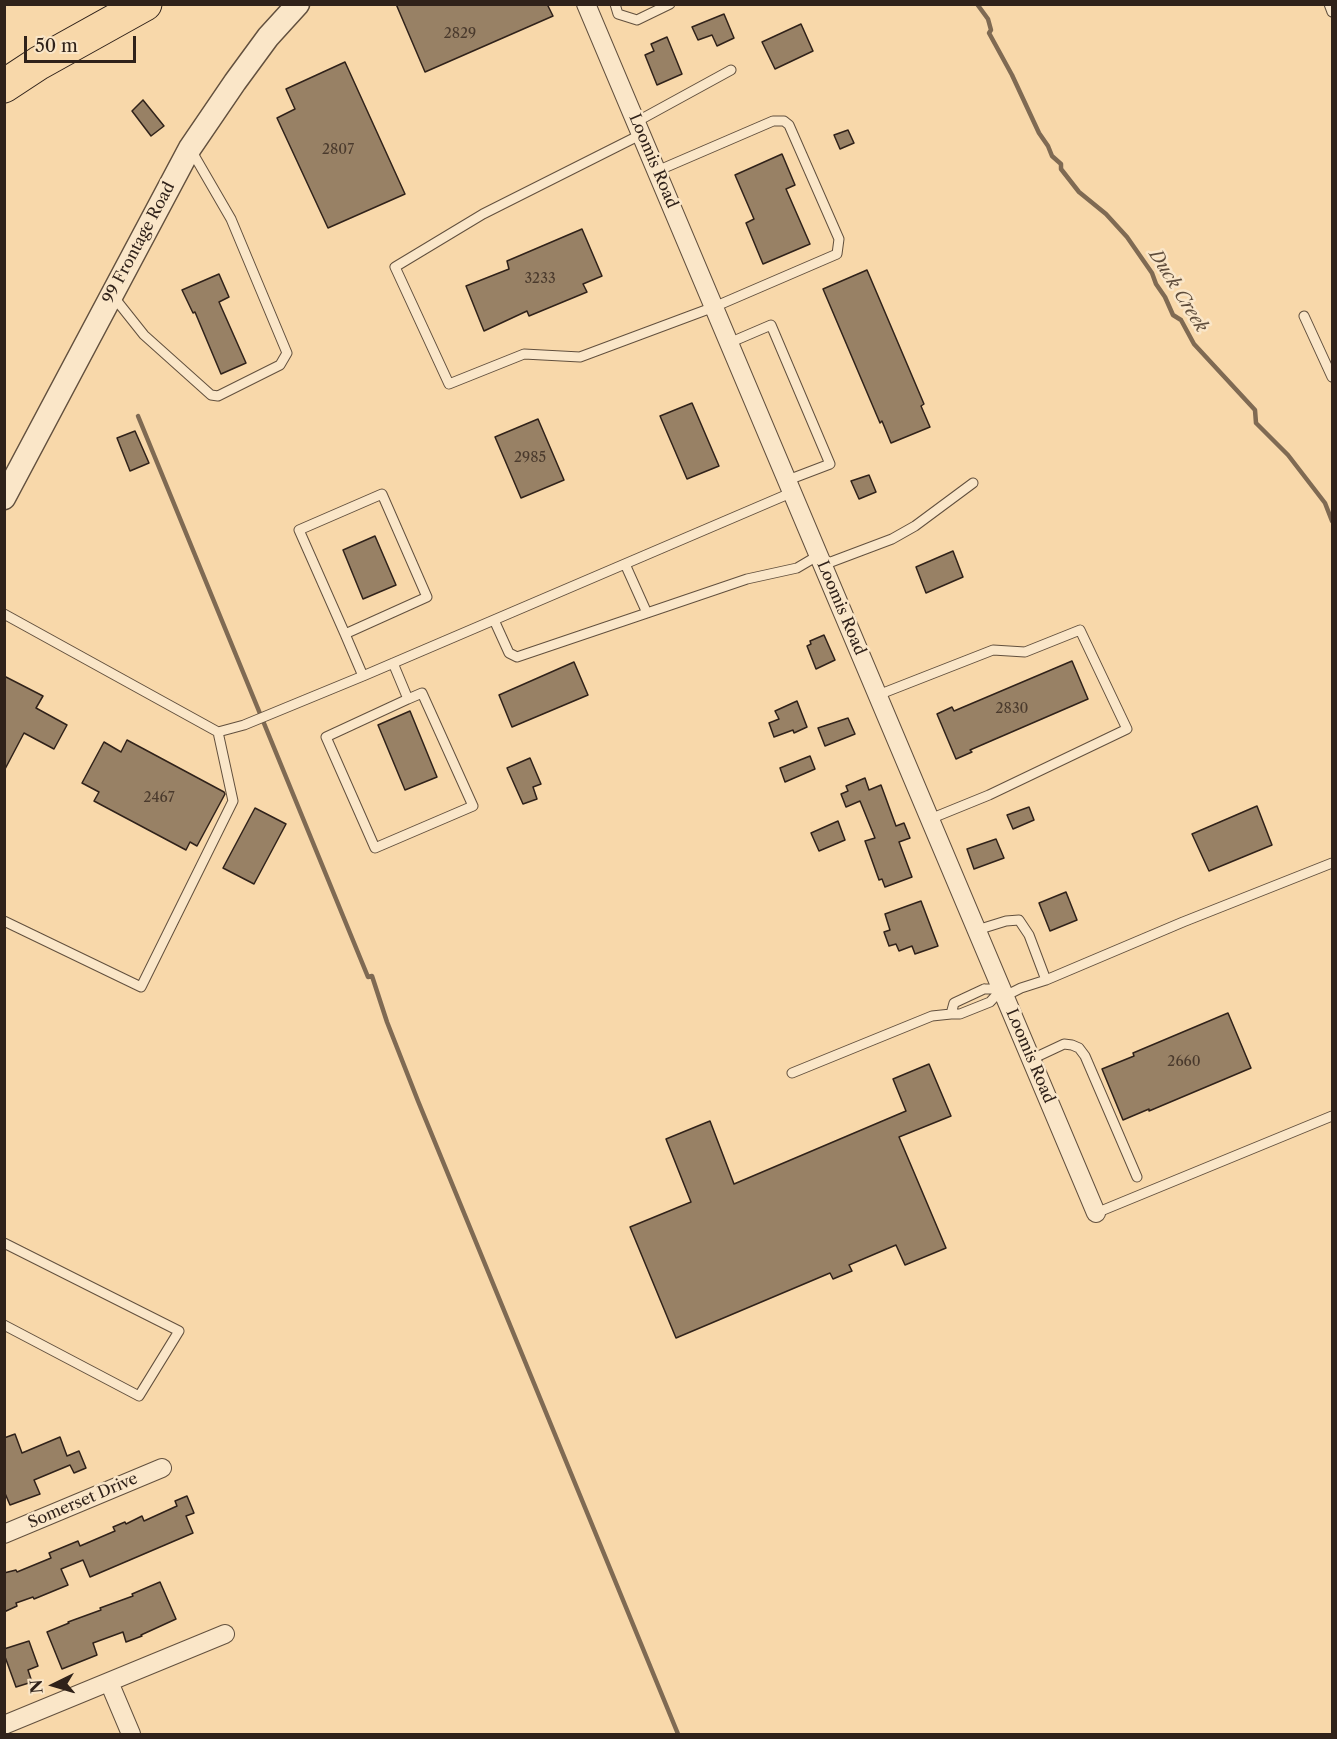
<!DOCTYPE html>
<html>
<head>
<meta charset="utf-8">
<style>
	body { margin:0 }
	#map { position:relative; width:1337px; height:1739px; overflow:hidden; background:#f8d8aa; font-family:"Libre Caslon Text",serif }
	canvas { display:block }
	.frame { position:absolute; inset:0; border:6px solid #30221a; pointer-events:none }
	.north { position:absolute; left:24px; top:1655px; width:60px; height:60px; -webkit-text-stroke:4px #fae6c8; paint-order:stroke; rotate:265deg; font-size:16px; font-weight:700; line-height:24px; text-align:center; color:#30221a }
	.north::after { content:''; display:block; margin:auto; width:21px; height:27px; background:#30221a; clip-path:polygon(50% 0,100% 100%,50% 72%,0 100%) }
	.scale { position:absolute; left:24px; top:36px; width:112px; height:27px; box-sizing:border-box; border:3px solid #30221a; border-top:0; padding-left:8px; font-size:18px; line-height:21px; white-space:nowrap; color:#30221a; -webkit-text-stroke:4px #fae6c8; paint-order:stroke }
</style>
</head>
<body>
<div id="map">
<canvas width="1337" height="1739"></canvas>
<div class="frame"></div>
<div class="north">N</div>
<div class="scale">50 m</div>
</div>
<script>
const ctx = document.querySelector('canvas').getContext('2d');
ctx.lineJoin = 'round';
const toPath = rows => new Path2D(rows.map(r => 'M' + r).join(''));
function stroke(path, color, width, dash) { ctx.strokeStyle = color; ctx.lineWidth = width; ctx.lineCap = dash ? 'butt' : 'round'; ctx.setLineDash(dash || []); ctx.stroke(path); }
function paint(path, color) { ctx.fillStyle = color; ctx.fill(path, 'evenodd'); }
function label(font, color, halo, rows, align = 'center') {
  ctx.font = font + ' "Libre Caslon Text",serif'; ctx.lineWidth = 5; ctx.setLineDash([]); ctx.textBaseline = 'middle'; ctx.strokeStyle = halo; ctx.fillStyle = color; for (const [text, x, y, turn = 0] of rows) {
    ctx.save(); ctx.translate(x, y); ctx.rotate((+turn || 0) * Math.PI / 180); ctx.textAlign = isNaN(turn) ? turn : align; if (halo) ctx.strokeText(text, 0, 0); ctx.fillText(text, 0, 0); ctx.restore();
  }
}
stroke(toPath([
	[977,4,988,19,991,30,989,33,1012,75,1039,133,1048,146,1052,156,1061,164,1061,169,1079,192,1106,214,1127,237,1152,273,1156,284,1165,297,1173,315,1181,320,1194,344,1255,410,1256,423,1288,455,1325,503,1332,521],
	[138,416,368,977,372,976,387,1022,418,1101,678,1734]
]), '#7f6a53', 4.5);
const building = toPath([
	[396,4,547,4,553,16,425,72,396,4],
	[724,14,734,38,717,46,712,35,698,40,692,27,724,14],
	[801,24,813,51,775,69,762,42,801,24],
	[667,37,682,74,657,85,645,55,654,51,651,44,667,37],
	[345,62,405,194,328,228,277,118,295,109,286,89,345,62],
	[143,100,164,126,151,136,132,111,143,100],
	[848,130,854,143,840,149,834,135,848,130],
	[782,154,795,185,786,189,810,244,763,264,746,223,754,219,735,175,782,154],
	[582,229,602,276,583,284,587,292,529,316,527,311,484,331,466,286,509,269,507,261,582,229],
	[867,270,924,404,921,406,930,427,891,443,882,421,880,423,823,289,867,270],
	[219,274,229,297,219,302,246,363,221,374,195,312,193,313,182,290,219,274],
	[692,403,719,466,687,479,660,416,692,403],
	[538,419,564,480,521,498,495,437,538,419],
	[135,431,149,463,130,471,117,438,135,431],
	[869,475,876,492,859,499,851,481,869,475],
	[375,536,396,585,363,599,343,550,375,536],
	[953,551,963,577,926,593,916,567,953,551],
	[824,635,835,660,816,669,807,646,811,644,810,641,824,635],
	[1072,661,1088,699,970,750,972,752,956,759,937,714,952,707,954,711,1072,661],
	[574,662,588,695,512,727,499,695,574,662],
	[4,676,43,696,36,708,67,725,54,749,24,733,4,771,4,676],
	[797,701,807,727,794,733,793,730,774,737,769,723,779,719,775,711,797,701],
	[410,711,437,777,405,790,378,725,410,711],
	[848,718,855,734,825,746,818,728,848,718],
	[127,740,224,792,225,794,197,846,190,842,186,850,94,801,99,792,82,783,104,742,121,752,127,740],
	[810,756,815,769,785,782,780,768,810,756],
	[530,758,541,784,533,787,537,799,523,804,507,768,530,758],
	[865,778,869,790,881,785,896,826,904,823,910,838,899,842,912,877,885,887,882,879,879,880,865,841,875,838,860,801,846,807,841,794,848,791,846,786,865,778],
	[1257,806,1272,845,1209,871,1192,834,1257,806],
	[1029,807,1034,820,1013,829,1007,815,1029,807],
	[255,808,286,824,254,884,223,868,255,808],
	[838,821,845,840,819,851,811,833,838,821],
	[996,839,1004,858,974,869,967,849,996,839],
	[1066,892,1077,920,1050,931,1039,903,1066,892],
	[921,901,938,946,915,954,912,946,899,951,896,944,889,946,884,932,890,930,885,914,921,901],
	[1228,1013,1251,1068,1149,1111,1149,1109,1123,1120,1102,1069,1134,1056,1133,1053,1228,1013],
	[929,1064,951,1116,899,1137,946,1248,905,1265,896,1245,849,1265,852,1271,833,1279,830,1273,676,1338,630,1227,691,1202,666,1139,710,1121,734,1184,906,1111,893,1079,929,1064],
	[15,1434,22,1453,60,1437,67,1456,79,1451,86,1468,74,1473,70,1465,34,1480,40,1494,10,1505,4,1491,4,1438,15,1434],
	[187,1496,194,1513,186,1516,193,1533,90,1577,83,1560,61,1569,68,1585,34,1599,33,1597,16,1603,17,1606,4,1612,4,1573,16,1570,17,1572,51,1558,49,1553,78,1541,80,1546,115,1531,113,1527,125,1522,126,1524,142,1516,144,1521,177,1506,175,1501,187,1496],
	[160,1582,176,1619,141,1635,142,1636,126,1642,123,1632,93,1643,97,1655,62,1669,47,1632,69,1623,68,1622,101,1610,100,1608,133,1596,132,1594,160,1582],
	[29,1641,38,1666,28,1670,32,1682,16,1687,4,1654,4,1649,29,1641]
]);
paint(building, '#988165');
stroke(building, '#30221a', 1.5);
const service = toPath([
	[615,4,618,14,637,20,670,4],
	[1329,4,1332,12],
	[636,122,731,70],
	[642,134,483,214,395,267,449,384,524,354,580,357,714,307,837,254,839,239,789,125,784,121,773,121,657,171],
	[113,296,144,335,211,395,218,396,280,365,287,353,231,219,191,150],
	[1304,316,1332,377],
	[729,343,771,325,830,464,788,480],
	[625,564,647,613,747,579,797,568,819,555],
	[823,565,892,539,915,526,973,483],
	[4,614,218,732,233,801,141,987,4,921],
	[494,620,509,653,517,657,647,613],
	[345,634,427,597,382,494,299,530,345,634,363,676,793,492],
	[393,663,408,699,326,737,375,848,473,806,422,693,408,699],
	[878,695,993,650,1025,652,1080,630,1127,729,989,795,930,819],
	[218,732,244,725,363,676],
	[977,930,1006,921,1019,920,1029,935,1046,980],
	[984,989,1002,989,990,1002,960,1014,951,1014,954,1003,984,989],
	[1005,996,1021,988,1046,980,1183,922,1332,863],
	[1032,1059,1064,1044,1072,1045,1079,1048,1085,1056,1137,1177],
	[792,1073,932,1016,951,1014],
	[1096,1213,1332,1116],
	[4,1243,179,1331,139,1396,4,1325]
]);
const minor = toPath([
	[586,4,1096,1213],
	[4,1534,162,1468],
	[109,1682,131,1734],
	[4,1725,225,1634]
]);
const tertiary = toPath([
	[4,498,190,148,235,82,268,37,298,4]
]);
const motorway = toPath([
	[4,86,39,63,145,4]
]);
stroke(service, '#62503e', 11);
stroke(minor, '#62503e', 20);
stroke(tertiary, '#62503e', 25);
stroke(motorway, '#30221a', 35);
stroke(service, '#fae6c8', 9);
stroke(minor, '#fae6c8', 18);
stroke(tertiary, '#fae6c8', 22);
stroke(motorway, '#f8d8aa', 33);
label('14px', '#4a3a2d', null, [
	["2829",460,34],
	["2807",338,150],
	["3233",540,279],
	["2985",530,458],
	["2830",1012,709],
	["2467",159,798],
	["2660",1184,1062]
]);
label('16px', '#30221a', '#fae6c8', [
	["Loomis Road",653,161,67],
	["99 Frontage Road",139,243,-62],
	["Loomis Road",841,608,67],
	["Loomis Road",1030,1056,67],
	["Somerset Drive",83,1501,-23]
]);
label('italic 18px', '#5e4c3b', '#fae6c8', [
	["Duck Creek",1178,291,58]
]);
</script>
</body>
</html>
